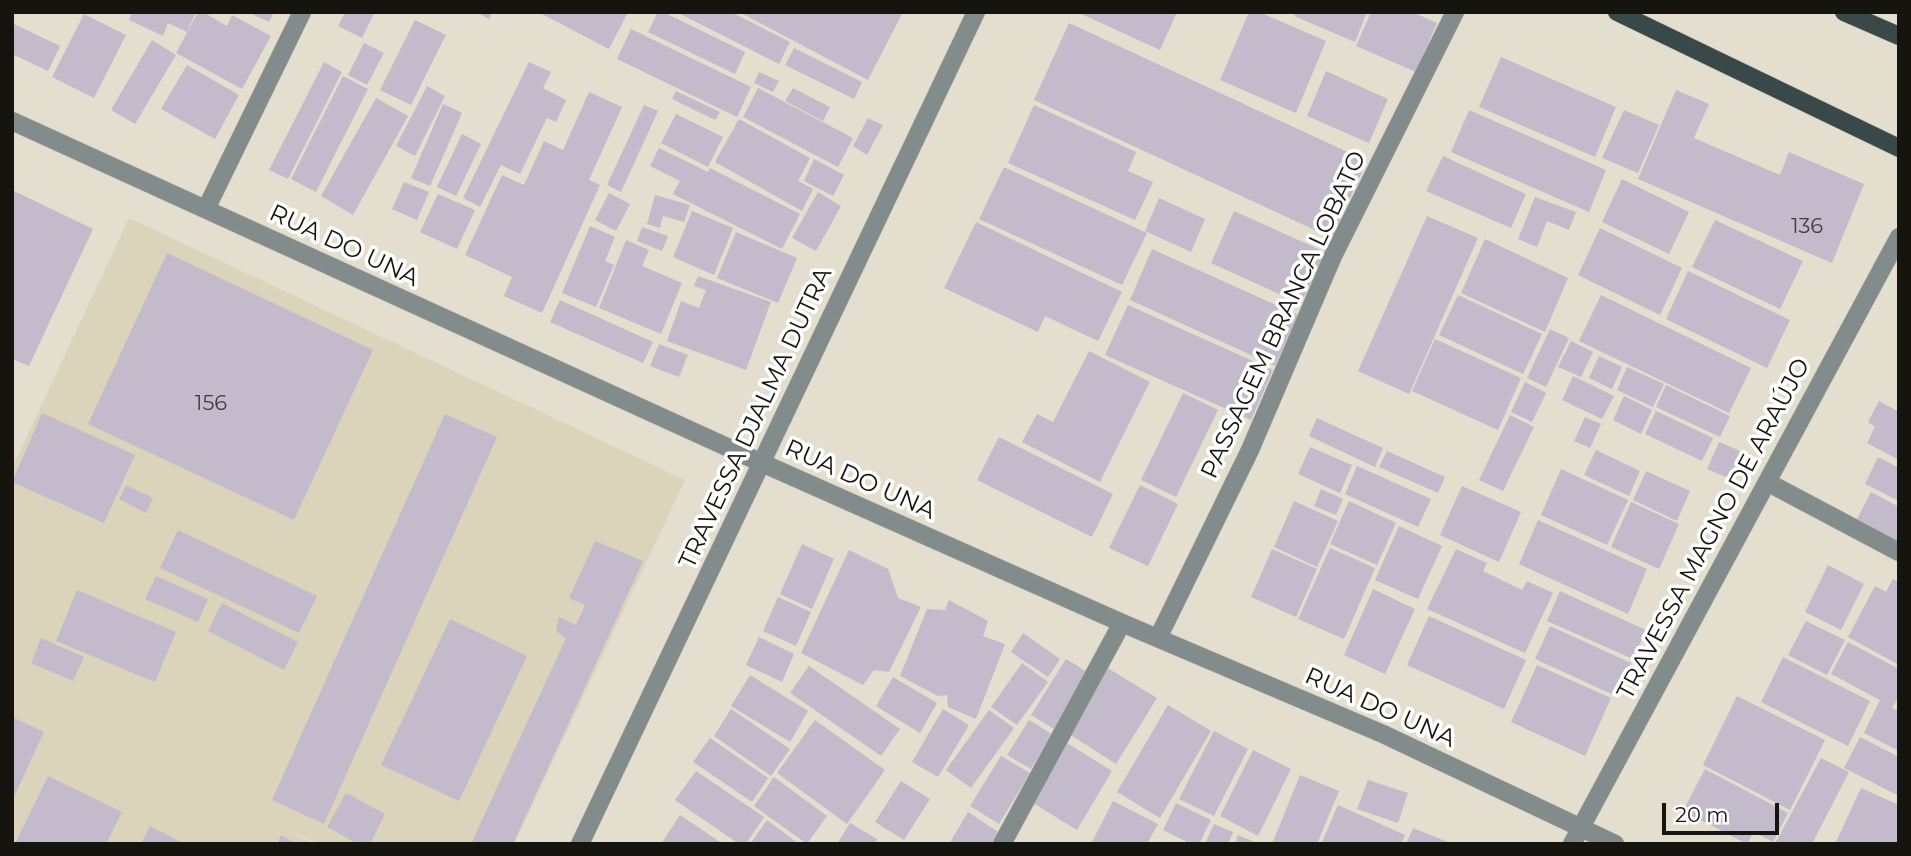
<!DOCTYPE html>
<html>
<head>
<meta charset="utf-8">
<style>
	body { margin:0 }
	#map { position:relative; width:1911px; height:856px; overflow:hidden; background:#e3decd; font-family:Montserrat,sans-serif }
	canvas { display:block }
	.frame { position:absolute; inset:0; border:14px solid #16140e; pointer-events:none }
	.scale { position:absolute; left:1662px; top:803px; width:117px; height:32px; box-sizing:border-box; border:4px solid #16140e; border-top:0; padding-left:9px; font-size:21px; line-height:24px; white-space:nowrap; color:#16140e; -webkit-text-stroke:5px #fff; paint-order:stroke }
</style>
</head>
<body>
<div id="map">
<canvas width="1911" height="856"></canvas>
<div class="frame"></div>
<div class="scale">20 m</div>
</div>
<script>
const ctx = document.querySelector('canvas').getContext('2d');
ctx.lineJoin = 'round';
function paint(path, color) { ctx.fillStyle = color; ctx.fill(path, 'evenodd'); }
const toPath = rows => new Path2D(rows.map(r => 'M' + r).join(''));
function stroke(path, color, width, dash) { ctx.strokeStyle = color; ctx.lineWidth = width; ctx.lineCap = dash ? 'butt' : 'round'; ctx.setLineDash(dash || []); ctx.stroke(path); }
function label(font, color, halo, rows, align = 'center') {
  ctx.font = font + ' Montserrat,sans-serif'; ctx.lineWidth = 7; ctx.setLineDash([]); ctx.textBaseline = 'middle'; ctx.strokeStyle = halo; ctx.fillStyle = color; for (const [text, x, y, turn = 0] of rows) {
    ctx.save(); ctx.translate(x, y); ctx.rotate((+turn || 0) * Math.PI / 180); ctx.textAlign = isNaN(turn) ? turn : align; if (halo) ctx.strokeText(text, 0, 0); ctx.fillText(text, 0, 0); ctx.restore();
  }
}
paint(toPath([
	[129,218,685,480,514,844,319,844,280,826,315,844,12,844,12,468]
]), '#dad4bb');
paint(toPath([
	[132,12,196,12,187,32,168,23,163,36,129,20],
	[198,12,203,12,227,26,232,15,271,36,242,89,176,53],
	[247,12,274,12,269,22],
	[345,12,375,12,362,38,338,26],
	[476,12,492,12,489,19],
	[538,12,628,12,609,49],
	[658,12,663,12,745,52,735,74,648,32],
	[676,12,731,12,790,42,779,64],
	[739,12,903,12,868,80],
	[1077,12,1177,12,1160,50],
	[1249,12,1259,12,1326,41,1296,113,1220,80],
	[1296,12,1367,12,1355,42,1294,16],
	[1371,12,1412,12,1437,23,1416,72,1356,46],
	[84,14,126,35,94,98,52,77],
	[415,20,446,35,411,105,380,90],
	[12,23,60,46,48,71,12,54],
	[1069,23,1367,161,1332,238,1034,100],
	[631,29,751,87,737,117,617,59],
	[152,40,176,55,135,124,111,110],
	[364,43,384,53,367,85,348,75],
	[794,48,862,82,854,99,785,65],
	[1501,57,1616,107,1595,157,1479,107],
	[324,62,342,72,288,179,269,170],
	[529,62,551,72,543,88,566,100,556,122,547,118,520,174,501,165,480,207,463,198],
	[187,65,239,95,215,139,161,109],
	[1326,71,1388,99,1369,143,1307,116],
	[759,72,779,81,773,92,754,83],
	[343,76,368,89,316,192,291,179],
	[427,86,445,96,415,156,396,146],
	[758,88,853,138,838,167,743,117],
	[793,88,830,107,823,121,785,101],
	[1676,90,1709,104,1694,138,1780,175,1789,152,1864,184,1832,263,1638,179],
	[676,91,720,112,715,120,672,99],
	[589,92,622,107,589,180,600,185,542,313,504,296,512,277,465,255,502,175,524,185,544,141,563,150],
	[376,98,408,116,353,215,321,196],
	[443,104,462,113,430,186,411,178],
	[644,105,658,111,621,192,607,185],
	[1034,105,1136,152,1128,171,1153,182,1135,220,1008,163],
	[1469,110,1606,170,1589,212,1451,152],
	[1624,110,1659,125,1638,173,1602,158],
	[676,114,723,137,708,167,661,143],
	[868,118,883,125,867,155,853,146],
	[739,119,810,158,798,181,813,189,802,211,715,162],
	[462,134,481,144,456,196,437,187],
	[659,148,708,172,710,168,800,214,782,249,673,194,680,181,650,166],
	[1443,156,1526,194,1511,228,1426,191],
	[814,159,844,175,833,196,804,181],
	[1004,167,1147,233,1122,285,979,219],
	[1622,179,1689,212,1669,254,1602,222],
	[404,182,429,192,417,220,392,209],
	[12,190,93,229,29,366,12,359],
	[818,192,841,206,816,251,792,238],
	[609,193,630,204,616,231,595,220],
	[438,194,475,210,457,249,420,232],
	[655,195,690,205,684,222,663,216,660,228,647,224],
	[1535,197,1576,212,1569,230,1547,221,1537,247,1518,239],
	[1159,198,1205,219,1191,252,1145,231],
	[692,211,733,228,714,275,673,257],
	[1234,211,1325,252,1301,304,1211,263],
	[1427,216,1478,238,1409,394,1358,371],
	[1715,220,1803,261,1780,309,1692,267],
	[976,222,1122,292,1098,341,1045,316,1038,332,944,288],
	[590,226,615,237,605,261,614,265,596,307,562,293],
	[642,227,668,236,662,251,637,241],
	[1600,228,1682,268,1660,315,1578,275],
	[736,232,797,258,778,303,717,278],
	[1485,239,1568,278,1545,332,1461,293],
	[626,240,649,250,642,266,682,283,661,334,599,308],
	[1152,249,1298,315,1275,366,1130,300],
	[167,253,373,350,294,520,88,424],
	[1688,271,1790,320,1767,368,1666,319],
	[698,276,771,302,746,370,667,341,681,301,699,308,706,290,694,286],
	[1458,295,1542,334,1523,374,1439,335],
	[1601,295,1751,368,1729,413,1579,341],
	[560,300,653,342,643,363,550,322],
	[1128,305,1273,370,1251,420,1105,355],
	[1550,329,1569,338,1546,387,1527,378],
	[1435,339,1521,378,1498,430,1412,391],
	[1571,341,1593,352,1581,377,1558,367],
	[659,344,688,355,679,377,650,366],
	[1089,351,1150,382,1100,482,1022,442,1037,414,1053,422],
	[1599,356,1622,367,1612,389,1589,378],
	[1627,367,1664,384,1653,407,1617,390],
	[1573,376,1614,396,1602,419,1562,400],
	[1525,382,1546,393,1532,422,1511,412],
	[1666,385,1730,416,1720,437,1656,407],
	[1183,393,1218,410,1176,497,1141,480],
	[1624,396,1652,410,1641,434,1613,420],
	[1879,401,1899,412,1899,460,1867,443,1875,427,1868,422],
	[1656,411,1713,438,1702,461,1645,434],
	[42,413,135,455,104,523,12,482],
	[445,414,497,437,324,824,272,800],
	[1510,415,1534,427,1503,491,1479,480],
	[1585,417,1601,424,1590,448,1574,441],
	[1317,418,1383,448,1375,467,1309,436],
	[999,437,1113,494,1092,537,977,480],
	[1719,442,1747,454,1735,481,1707,469],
	[1310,447,1352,465,1340,493,1298,474],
	[1596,450,1640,471,1629,496,1584,475],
	[1387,451,1445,477,1438,493,1379,467],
	[1878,457,1899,468,1899,501,1865,484],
	[1357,466,1431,499,1418,527,1345,494],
	[1561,469,1628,500,1607,545,1541,515],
	[1646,471,1690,491,1677,521,1633,500],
	[126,485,153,498,146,513,119,499],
	[1140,485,1178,504,1148,566,1109,548],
	[1462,486,1521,512,1499,562,1440,535],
	[1321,489,1343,499,1336,515,1314,506],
	[1871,492,1899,507,1899,546,1855,523],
	[1294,501,1338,521,1317,567,1274,547],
	[1349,501,1396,523,1377,565,1330,544],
	[1631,502,1679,524,1659,569,1611,547],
	[1538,520,1647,569,1628,614,1519,564],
	[1399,526,1442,546,1418,599,1375,580],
	[178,530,317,596,299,633,160,568],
	[595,541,643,561,513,844,471,844,566,638,556,631,559,617,576,625,585,605,569,598],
	[802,544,834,559,812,609,780,594],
	[1330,548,1375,568,1344,639,1298,619],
	[1272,549,1317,569,1296,617,1251,597],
	[1456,549,1487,563,1483,571,1522,590,1527,581,1553,593,1525,653,1427,609],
	[849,550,888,569,898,598,921,607,889,672,874,670,863,685,801,653],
	[1828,565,1864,584,1841,630,1805,612],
	[156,576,208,599,198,622,145,599],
	[1893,579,1899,582,1899,665,1848,637,1875,586,1886,592],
	[1373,589,1415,609,1385,674,1344,655],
	[77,590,176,632,155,682,56,641],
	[1560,591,1646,630,1633,659,1547,621],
	[778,597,811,612,796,646,763,631],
	[949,600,988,621,983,636,1005,644,976,719,948,707,947,695,938,696,900,676,927,609,945,610],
	[222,603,298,642,284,670,208,631],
	[1429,616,1526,660,1504,709,1407,665],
	[450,619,527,656,459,801,381,765],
	[1806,621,1845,640,1827,675,1788,655],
	[1550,626,1631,663,1616,696,1535,659],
	[1023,633,1060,659,1048,677,1011,652],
	[759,637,794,654,782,682,746,665],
	[41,638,84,657,73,681,31,663],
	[1848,642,1899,669,1899,696,1892,708,1899,711,1899,751,1864,733,1880,700,1831,674],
	[1783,657,1870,701,1848,746,1761,702],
	[1066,659,1089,673,1054,729,1031,715],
	[1022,663,1048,682,1017,725,991,707],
	[1537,665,1611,698,1585,756,1511,722],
	[809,666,900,729,881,756,790,693],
	[1106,667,1157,698,1116,764,1066,732],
	[750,675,808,711,790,742,731,706],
	[893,677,937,703,920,733,876,706],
	[1737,696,1825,740,1790,810,1703,765],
	[1168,705,1211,731,1160,818,1117,792],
	[731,709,790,749,771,776,714,736],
	[943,709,969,725,938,777,912,762],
	[989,710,1014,728,971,788,946,770],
	[12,717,44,732,12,801],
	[815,720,885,770,847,824,777,773],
	[1029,720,1052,734,1031,769,1007,755],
	[1214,731,1248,749,1214,816,1179,799],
	[1860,737,1899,757,1899,796,1844,768],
	[710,738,768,778,752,802,693,762],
	[1064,741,1112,771,1077,830,1028,800],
	[1253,750,1291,769,1258,836,1220,816],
	[1001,756,1030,773,999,824,970,806],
	[1821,758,1849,772,1812,844,1779,844,1776,842],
	[1705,769,1788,813,1773,842,1754,832,1747,844,1683,811],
	[696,771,764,817,746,844,739,844,675,800],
	[1300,775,1339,791,1317,844,1272,844],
	[48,776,122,812,106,844,15,844],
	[774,777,827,816,807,844,754,806],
	[1368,780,1408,793,1398,823,1357,809],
	[901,781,930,799,904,840,875,822],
	[1861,788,1899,805,1899,844,1835,844],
	[346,793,385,814,370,844,358,844,327,827],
	[1113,801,1158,824,1147,844,1091,844],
	[1176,803,1211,820,1199,844,1191,844,1163,830],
	[1338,805,1405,835,1401,844,1321,844],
	[968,812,998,832,991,844,949,844],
	[680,815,723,844,661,844],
	[767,820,799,844,750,844],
	[850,823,877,839,875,844,837,844],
	[1214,824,1233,832,1228,844,1205,844],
	[150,826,185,844,141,844],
	[1413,828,1453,844,1406,844],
	[281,835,297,844,277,844],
	[1238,835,1259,844,1235,844]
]), '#c3bbcb');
const minor = toPath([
	[12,121,762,463,1122,623,1383,734,1615,844],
	[206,209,302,12],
	[1767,482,1899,552],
	[1158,638,1250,450,1333,256,1455,12],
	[580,844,976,12],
	[1002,844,1122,623],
	[1572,844,1899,237]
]);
const major = toPath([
	[1617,12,1899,148],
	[1844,12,1899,36]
]);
stroke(minor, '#bebaab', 19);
stroke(major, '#bebaab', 19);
stroke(minor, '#838c8c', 18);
stroke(major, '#39494a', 18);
label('21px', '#413e3d', null, [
	["136",1807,227],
	["156",211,404]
]);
label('24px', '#16140e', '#fff', [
	["RUA DO UNA",344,246,25],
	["PASSAGEM BRANCA LOBATO",1284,315,-65],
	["TRAVESSA DJALMA DUTRA",756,418,-65],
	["RUA DO UNA",860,480,24],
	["TRAVESSA MAGNO DE ARAÚJO",1714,529,-62],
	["RUA DO UNA",1380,708,24]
]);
</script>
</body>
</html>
